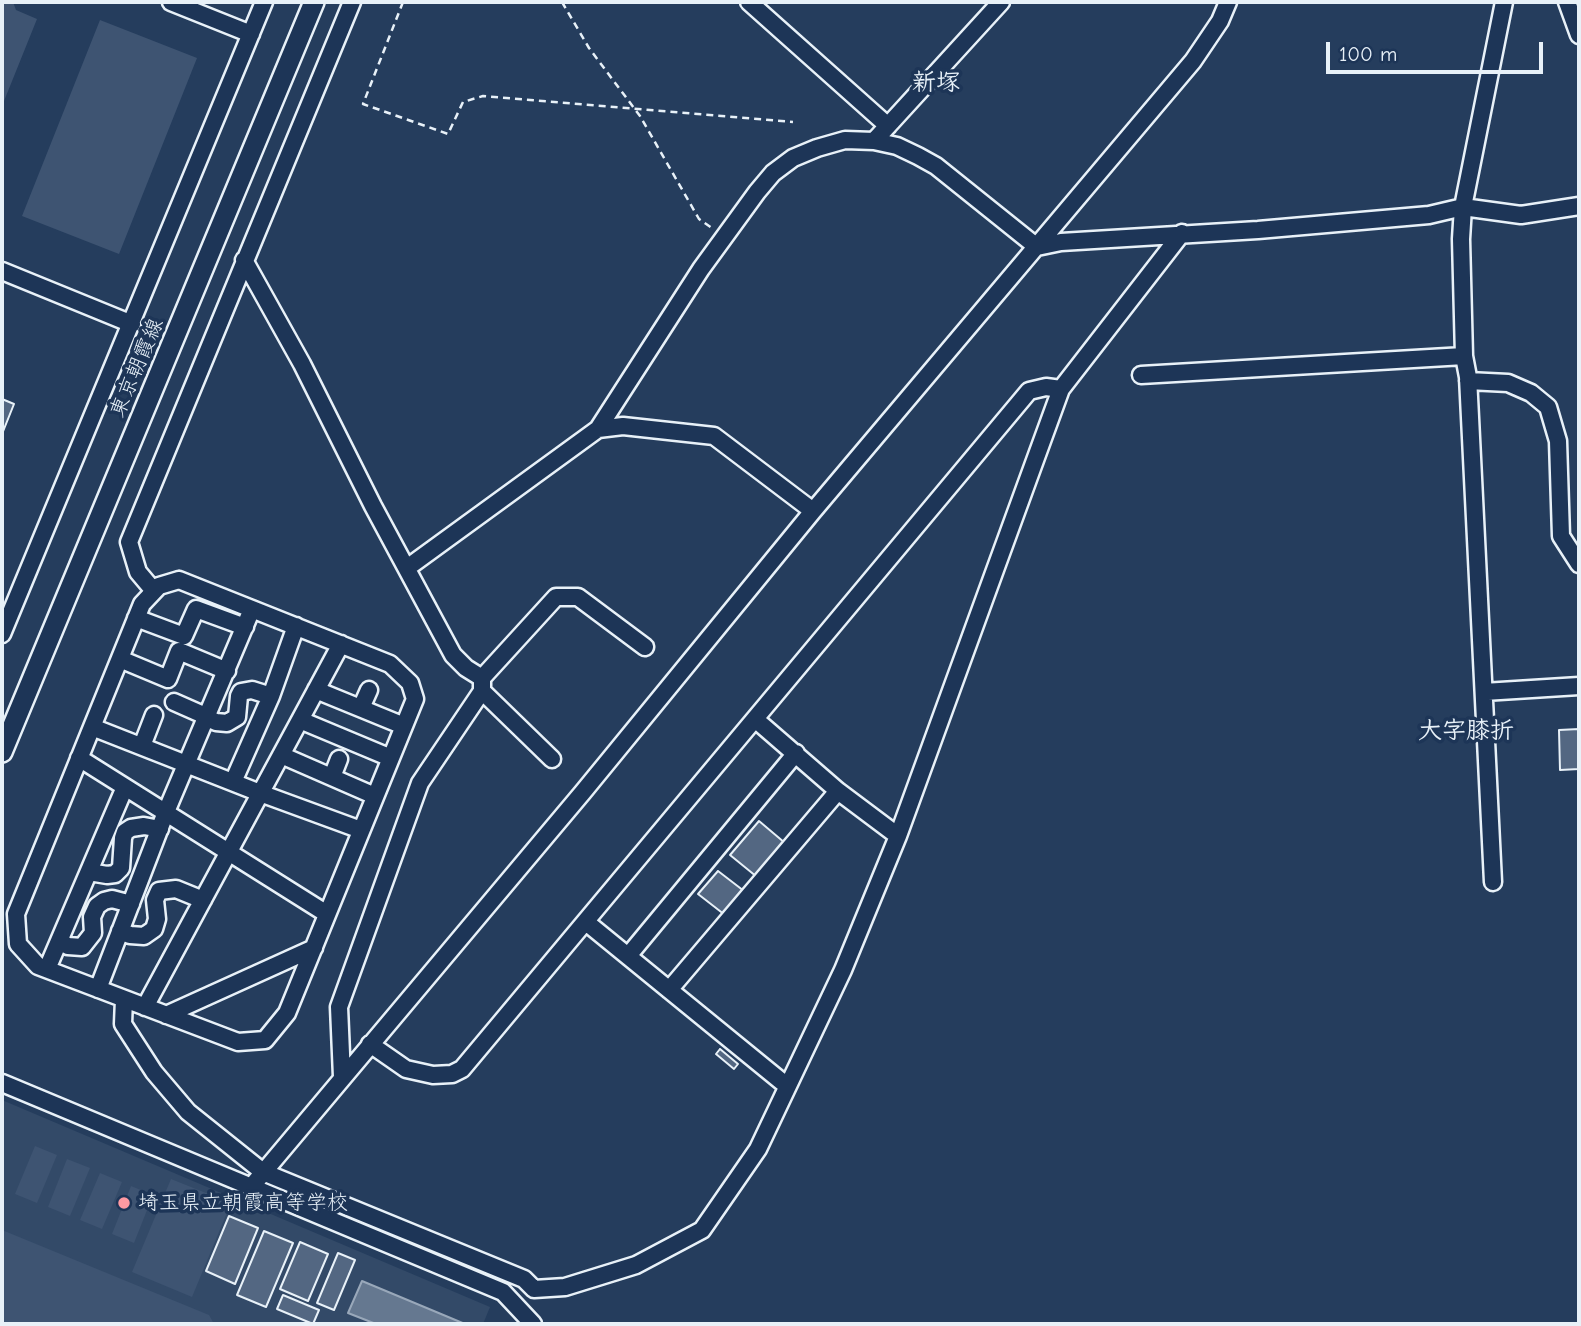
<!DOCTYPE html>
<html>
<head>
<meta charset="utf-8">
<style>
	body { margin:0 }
	#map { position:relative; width:1581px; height:1326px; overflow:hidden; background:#253d5d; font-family:"Comic Neue",sans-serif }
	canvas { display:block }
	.frame { position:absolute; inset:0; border:4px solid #e8f1f8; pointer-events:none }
	.scale { position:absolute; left:1326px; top:42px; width:217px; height:32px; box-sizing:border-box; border:4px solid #e8f1f8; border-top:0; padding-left:9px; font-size:21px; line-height:24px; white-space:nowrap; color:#e8f1f8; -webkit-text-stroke:5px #1d3557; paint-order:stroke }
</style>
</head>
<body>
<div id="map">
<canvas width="1581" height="1326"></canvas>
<div class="frame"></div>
<div class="scale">100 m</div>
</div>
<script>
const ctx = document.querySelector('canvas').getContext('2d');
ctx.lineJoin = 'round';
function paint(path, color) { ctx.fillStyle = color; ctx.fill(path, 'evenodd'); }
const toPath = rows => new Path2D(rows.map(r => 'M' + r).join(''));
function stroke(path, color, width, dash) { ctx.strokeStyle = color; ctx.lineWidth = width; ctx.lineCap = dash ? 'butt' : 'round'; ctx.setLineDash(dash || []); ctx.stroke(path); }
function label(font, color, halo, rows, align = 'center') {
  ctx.font = font + ' "Comic Neue","Klee One",sans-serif'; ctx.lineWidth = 7; ctx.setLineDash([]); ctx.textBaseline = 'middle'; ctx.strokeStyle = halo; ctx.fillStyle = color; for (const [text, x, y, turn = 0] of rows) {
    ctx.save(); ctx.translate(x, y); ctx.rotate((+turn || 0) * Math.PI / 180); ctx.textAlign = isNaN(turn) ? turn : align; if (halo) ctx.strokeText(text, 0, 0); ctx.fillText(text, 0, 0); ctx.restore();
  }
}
paint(toPath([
	[2,1100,490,1307,483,1324,2,1324]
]), '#334a68');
paint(toPath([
	[2,2,13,2,16,10,37,19,2,106],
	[100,20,197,58,119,254,22,216],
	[35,1146,57,1155,37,1203,15,1194],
	[67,1159,90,1168,70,1216,48,1207],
	[100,1173,122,1182,102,1229,80,1220],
	[171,1179,231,1203,192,1297,132,1272],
	[131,1186,153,1195,134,1243,112,1234],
	[2,1230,209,1315,214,1324,2,1324]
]), '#3e5472');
const water = toPath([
	[362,1281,465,1324,376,1324,348,1313,362,1281]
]);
paint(water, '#657890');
stroke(water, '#99a8ba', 2);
const building = toPath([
	[2,399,14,404,2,434,2,399],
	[1579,729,1579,769,1560,770,1559,730,1579,729],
	[759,821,785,843,757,877,730,855,759,821],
	[718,871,744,891,725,915,698,894,718,871],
	[720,1049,738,1064,734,1069,716,1054,720,1049],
	[229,1216,258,1228,235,1284,206,1271,229,1216],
	[264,1231,293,1243,266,1307,237,1295,264,1231],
	[300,1242,328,1254,308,1301,280,1289,300,1242],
	[338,1253,355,1260,334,1310,317,1303,338,1253],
	[283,1295,319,1310,313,1324,277,1309,283,1295]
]);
paint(building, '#536782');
stroke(building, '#e8f1f8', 2);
const minor = toPath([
	[171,2,251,34],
	[749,2,888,126],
	[1567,2,1579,35],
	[874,141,1001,2],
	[244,260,302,364,373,506,453,655,466,668,482,678,482,691,420,783,339,1007,342,1077],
	[2,271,132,324],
	[1141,375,1464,356],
	[1468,381,1508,383,1531,393,1548,407,1558,441,1561,536,1579,564],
	[598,429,623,426,714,436,813,511],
	[407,568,598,429,701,269,757,192,773,173,793,158,817,148,845,140,874,141,897,146,918,156,936,166,1037,247,1061,242,1258,230,1429,215,1463,207,1521,215,1579,206],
	[179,580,390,664,410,683,415,699,287,1013,265,1040,238,1042,38,966,18,944,16,914,142,604,159,586,179,580],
	[154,591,138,572,129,542,352,2],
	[136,618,184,636,196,609,245,627],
	[2,634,264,2],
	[120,659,168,679,179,651,227,671],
	[482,678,556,597,578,597,645,647],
	[316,690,404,726],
	[482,691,552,759],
	[1484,692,1579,686],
	[174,702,208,717],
	[361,708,369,690],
	[207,718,216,722,227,723,237,717,239,696,241,692,252,690,271,696],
	[755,719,838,791,898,836],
	[300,720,391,758],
	[92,727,260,793,361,830],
	[142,746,154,715],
	[281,755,375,796],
	[79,758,327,914],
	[332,777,339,759],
	[233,782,271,696,296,626],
	[89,872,107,875,115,874,121,868,123,838,125,832,131,828,144,826,160,829],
	[1493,882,1468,377,1464,356,1461,239,1463,207,1504,2],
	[586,922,787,1086],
	[120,931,130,935,144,936,154,929,157,919,155,900,159,891,176,889,203,900],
	[59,941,68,946,82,947,93,933,92,917,97,906,104,901,112,899,131,904],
	[628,956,796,753],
	[47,969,125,787],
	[98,989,166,812,252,609],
	[669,990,838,791],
	[124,999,123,1024,154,1072,188,1112,263,1172,524,1279,534,1289,565,1287,636,1265,702,1230,758,1149,843,970,898,836,1061,389,1182,233],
	[145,1007,341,644],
	[166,1015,314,948],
	[370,1044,406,1069,433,1075,452,1074,462,1069,1029,391,1046,387,1061,389],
	[2,1083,503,1292,533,1324],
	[252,1186,583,792,813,511,1193,61,1220,21,1228,2]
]);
const major = toPath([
	[2,752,314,2]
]);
stroke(minor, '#e8f1f8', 21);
stroke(major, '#e8f1f8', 24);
stroke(toPath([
	[403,2,363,104,448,134,463,102,483,96,793,122],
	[562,2,589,48,640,116,699,219,712,228]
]), '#e8f1f8', 2.5, [7, 5]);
stroke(minor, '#1d3557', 16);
stroke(major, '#1d3557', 19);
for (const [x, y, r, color] of [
	[124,1203,7,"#ff9aa2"]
]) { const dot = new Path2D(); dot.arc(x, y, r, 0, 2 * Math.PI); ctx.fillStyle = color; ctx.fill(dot); stroke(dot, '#1d3557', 2.5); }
label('21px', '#e8f1f8', '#1d3557', [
	["東京朝霞線",137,368,-67]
]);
label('21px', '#e8f1f8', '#1d3557', [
	["埼玉県立朝霞高等学校",138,1203]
], 'left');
label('bold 24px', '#e8f1f8', '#1d3557', [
	["新塚",936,83],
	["大字膝折",1466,731]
]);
</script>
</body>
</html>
